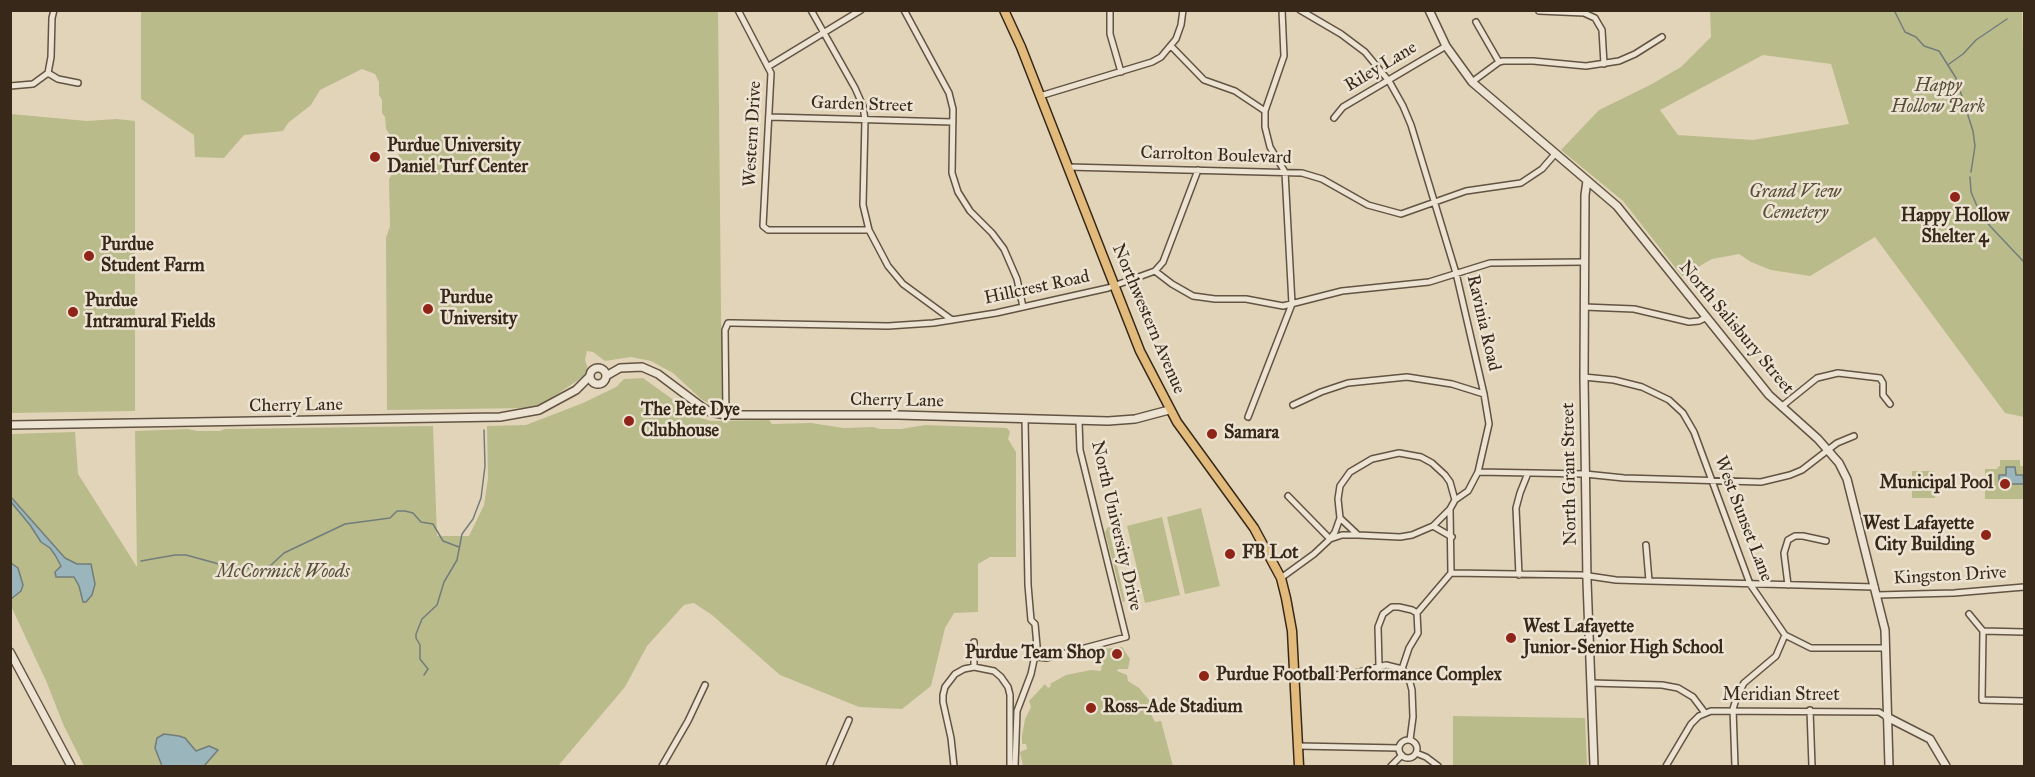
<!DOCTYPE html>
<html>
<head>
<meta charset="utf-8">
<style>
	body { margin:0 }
	#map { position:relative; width:2035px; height:777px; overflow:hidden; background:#e2d4b9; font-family:"IM FELL Great Primer",serif }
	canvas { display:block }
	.frame { position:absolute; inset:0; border:12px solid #37281a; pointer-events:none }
</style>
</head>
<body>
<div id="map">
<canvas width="2035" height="777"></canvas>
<div class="frame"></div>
</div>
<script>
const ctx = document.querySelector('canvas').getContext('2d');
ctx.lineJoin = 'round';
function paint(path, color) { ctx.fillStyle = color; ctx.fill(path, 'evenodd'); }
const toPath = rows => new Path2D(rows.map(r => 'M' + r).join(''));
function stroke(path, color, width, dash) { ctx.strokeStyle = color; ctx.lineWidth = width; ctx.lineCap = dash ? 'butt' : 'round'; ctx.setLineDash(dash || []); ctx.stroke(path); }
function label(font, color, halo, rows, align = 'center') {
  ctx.font = font + ' "IM FELL Great Primer",serif'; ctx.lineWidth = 5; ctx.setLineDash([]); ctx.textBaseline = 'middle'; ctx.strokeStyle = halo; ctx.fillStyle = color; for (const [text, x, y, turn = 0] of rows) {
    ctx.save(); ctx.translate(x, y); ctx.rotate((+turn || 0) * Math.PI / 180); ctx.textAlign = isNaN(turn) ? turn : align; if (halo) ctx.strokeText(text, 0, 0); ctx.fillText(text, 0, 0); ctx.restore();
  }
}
paint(toPath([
	[141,11,718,11,722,404,711,405,701,399,673,373,651,361,631,357,605,361,593,352,587,351,585,360,588,369,587,374,541,405,529,408,387,410,386,238,390,226,389,179,399,162,398,147,386,129,385,117,382,113,382,100,379,95,379,82,375,74,362,69,320,90,311,105,288,123,283,131,244,135,224,158,195,157,194,135,141,99],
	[1710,11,2022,11,2024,90,2024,417,2005,413,1875,237,1810,276,1771,270,1751,262,1739,254,1712,259,1682,276,1623,201,1561,150,1599,110,1650,85,1681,67,1711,37],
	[1763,55,1831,64,1849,124,1753,140,1678,135,1660,110],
	[11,114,87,121,117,119,135,121,135,411,11,413],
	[643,378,697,417,711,421,769,420,772,424,811,423,844,428,873,427,880,429,901,429,925,425,1007,428,1010,432,1008,439,1016,452,1016,557,990,557,978,564,978,612,954,613,945,628,931,686,902,709,859,707,780,675,712,615,694,603,684,605,647,646,625,687,558,766,84,766,63,724,47,683,11,606,10,434,75,432,78,474,137,567,135,431,188,429,197,431,220,431,225,429,433,426,437,536,469,536,484,505,488,478,487,426,526,425,583,403,616,387,624,379],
	[2000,460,2020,460,2020,466,2024,466,2024,499,1985,499,1985,469,1997,469,1998,467,2000,466],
	[1912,471,1934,471,1935,498,1912,498],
	[1201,508,1220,586,1185,594,1167,517],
	[1162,517,1180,595,1145,603,1127,526],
	[1108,527,1112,529,1109,530,1125,601,1123,602,1105,532],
	[1122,647,1130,659,1128,669,1118,669,1117,671,1127,675,1128,681,1139,688,1154,706,1149,710,1155,722,1161,721,1173,766,1023,766,1020,752,1027,749,1026,744,1022,744,1022,736,1025,719,1031,707,1029,701,1045,684,1048,688,1051,686,1050,684,1066,675,1091,670,1101,671,1102,656,1100,655,1101,649],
	[1453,716,1585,718,1587,766,1453,766]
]), '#babb8b');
const water = toPath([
	[2006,467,2015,467,2016,475,2023,475,2024,484,1999,484,1999,475,2006,475,2006,467],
	[10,496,65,558,77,564,91,564,95,584,92,595,86,602,83,602,79,586,74,577,56,577,55,572,61,566,55,555,50,548,41,542,30,525,11,502,10,496],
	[11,563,18,568,23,585,21,591,11,599,11,563],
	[164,734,179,736,185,738,196,751,209,746,218,750,204,766,162,766,155,748,157,738,164,734]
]);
paint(water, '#9ab5bb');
stroke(water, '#727d7b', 1.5);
stroke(toPath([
	[1894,10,1905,32,1916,37,1924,46,1939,51,1956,78,1973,131,1975,146,1971,172],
	[1949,64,1963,54,1976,40,2007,19],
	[1970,177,1971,192,1979,211,1990,226,2024,262],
	[141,561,175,555,186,555,219,564,261,570,270,566,284,553,345,524,390,518,397,511,405,511,413,513,421,522,433,524,443,541,459,547],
	[424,675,428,669,420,659,420,645,416,638,416,634,422,619,437,605,444,582,457,560,462,534,473,519,481,498,485,466,484,430]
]), '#727d7b', 1.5);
const minor = toPath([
	[738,10,771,73,763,226,768,230,869,230],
	[811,10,855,88,863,106,865,120,863,205,869,230,888,266,903,284,952,320],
	[904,10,949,93,953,109,952,173,958,192,970,211,992,233,1004,249,1017,279,1023,307],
	[1110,10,1110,34,1121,72],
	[1300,10,1341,34,1365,52,1389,81,1403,106,1411,125,1456,273,1484,394,1489,424,1478,472,1468,491,1455,500,1450,509,1451,573,1417,613,1418,633,1409,648,1402,669],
	[1539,11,1584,13,1595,18,1602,30,1604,64],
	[1476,22,1499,62],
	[1171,46,1204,80,1235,91,1265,111],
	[769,66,861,10],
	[48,73,58,79,78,83],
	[1472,82,1499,62,1503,61,1533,61,1586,66,1619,61,1635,54,1662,37],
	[10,86,33,84,48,73,51,57,52,18,54,10],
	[1040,96,1152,62,1161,57,1176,39,1181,25,1183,10],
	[770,117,953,122],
	[1334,118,1343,107,1446,46],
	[1068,167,1302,173,1322,179,1368,205,1401,214,1466,191,1521,183,1542,169,1555,154],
	[1155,271,1163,262,1198,170],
	[1584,307,1634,309,1689,322,1699,321,1705,318],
	[1584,377,1614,380,1642,387,1669,400,1683,413,1694,432,1750,584,1785,635,1811,648,1886,648],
	[1293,405,1321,392,1348,383,1407,377,1452,384,1484,394],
	[1781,407,1817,378,1838,373,1880,378,1883,383,1883,395,1890,404],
	[726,415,725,330,728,323,732,323,888,326,933,323,996,313,1108,288,1155,271,1172,284,1193,296,1215,299,1246,299,1283,306,1342,291,1429,282,1490,263,1584,262],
	[1248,417,1292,304,1285,172,1270,147,1265,127,1265,111,1284,56,1282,10],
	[1478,472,1585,474,1624,478,1761,482,1790,475,1802,470,1837,443,1854,436],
	[1288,496,1330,539,1342,535,1357,535],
	[1340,518,1358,535,1400,537,1412,535,1433,526,1450,509],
	[1433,526,1452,537],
	[1646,545,1649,581],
	[1451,573,1582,575,1616,580,1649,581,1875,587],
	[1519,575,1516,508,1520,493,1528,473],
	[1281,578,1314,554,1330,539,1335,532,1340,518,1338,499,1340,486,1350,472,1372,459,1399,453,1421,457,1432,463,1445,475,1450,482,1455,500],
	[1788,585,1784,553,1788,540,1795,536,1803,536,1826,541],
	[1877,595,1954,593,2024,587],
	[1969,614,1983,631,1982,700,2024,701],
	[1983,631,2024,632],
	[974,642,974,667],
	[1036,657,1047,658,1126,637,1080,450,1079,422],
	[1379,665,1378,627,1383,614,1392,607,1399,607,1412,610,1417,613],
	[1294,677,1351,674,1386,665,1402,669,1408,675,1412,690,1413,717,1410,740],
	[1591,683,1662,685,1678,688,1693,697,1705,713],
	[1810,710,1812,766],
	'1399 749a9 9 0 1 1 18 0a9 9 0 1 1-18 0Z',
	[1298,746,1399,748],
	[1416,753,1426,757,1438,766],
	[662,766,688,721,705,685],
	[829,766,849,720],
	[954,766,951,738,943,702,943,695,945,687,955,674,964,669,974,667,994,671,1001,677,1008,687,1010,695,1010,766],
	[1015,766,1017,711,1031,674,1037,646,1035,624,1031,620,1028,585,1025,419],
	[1391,766,1402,755],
	[1666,766,1691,724,1699,716,1711,711,1879,712,1887,717],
	[1735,766,1733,709,1737,696,1744,683,1776,656,1785,635]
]);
const tertiary = toPath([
	[1429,10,1446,46,1472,82,1617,206,1769,395,1818,439,1839,463,1847,479,1885,630,1889,766],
	[1587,181,1585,195,1584,377,1587,581,1594,766],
	'590 376a8 8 0 1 1 16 0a8 8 0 1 1-16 0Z',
	[606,376,620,368,642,367,658,374,702,407,710,412,726,415,898,415,1108,421,1135,419,1169,410],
	[10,425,500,417,539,410,576,390,589,377],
	[10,652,71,766],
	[1887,717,1930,739,1946,766]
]);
const primary = toPath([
	[1004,10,1021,47,1140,351,1177,422,1254,528,1281,578,1286,598,1292,631,1299,766]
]);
stroke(minor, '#625342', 8);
stroke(tertiary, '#625342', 10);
stroke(primary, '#37281a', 11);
stroke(minor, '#ece3d2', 5);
stroke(tertiary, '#ece3d2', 7);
stroke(primary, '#e1ba7c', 8);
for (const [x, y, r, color] of [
	[375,157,6,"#8f2418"],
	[1955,197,6,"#8f2418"],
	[89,256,6,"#8f2418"],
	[428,309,6,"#8f2418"],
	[73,312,6,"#8f2418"],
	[629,421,6,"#8f2418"],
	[1212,434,6,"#8f2418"],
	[2005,484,6,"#8f2418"],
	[1986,535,6,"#8f2418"],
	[1230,554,6,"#8f2418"],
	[1511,638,6,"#8f2418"],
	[1117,654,6,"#8f2418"],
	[1204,676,6,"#8f2418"],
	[1091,708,6,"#8f2418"]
]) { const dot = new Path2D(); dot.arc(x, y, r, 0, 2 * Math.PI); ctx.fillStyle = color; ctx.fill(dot); stroke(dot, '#ece3d2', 2); }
label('18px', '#37281a', '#ece3d2', [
	["Riley Lane",1381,67,-31],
	["Garden Street",862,105,2],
	["Western Drive",753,134,-87],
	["Carrolton Boulevard",1216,156,2],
	["Hillcrest Road",1037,288,-12],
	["Northwestern Avenue",1148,319,67],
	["Ravinia Road",1483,323,77],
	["North Salisbury Street",1736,328,50],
	["Cherry Lane",897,401,1],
	["Cherry Lane",296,406,-1],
	["North Grant Street",1570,474,-91],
	["West Sunset Lane",1743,519,69],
	["North University Drive",1116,526,77],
	["Kingston Drive",1950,576,-3],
	["Meridian Street",1781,696]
]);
label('italic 18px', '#584d36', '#ece3d2', [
	["Happy",1938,87],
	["Hollow Park",1938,108],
	["Grand View",1795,193],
	["Cemetery",1795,214],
	["McCormick Woods",283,573]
]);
label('bold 18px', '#37281a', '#ece3d2', [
	["Purdue University",387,147],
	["Daniel Turf Center",387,168],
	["Happy Hollow",1955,217,"center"],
	["Shelter 4",1955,238,"center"],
	["Purdue",101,246],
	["Student Farm",101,267],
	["Purdue",440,299],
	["University",440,320],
	["Purdue",85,302],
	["Intramural Fields",85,323],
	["The Pete Dye",641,411],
	["Clubhouse",641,432],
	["Samara",1224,434],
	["Municipal Pool",1993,484,"right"],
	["West Lafayette",1974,525,"right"],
	["City Building",1974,546,"right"],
	["FB Lot",1242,554],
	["West Lafayette",1523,628],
	["Junior-Senior High School",1523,649],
	["Purdue Team Shop",1105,654,"right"],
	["Purdue Football Performance Complex",1216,676],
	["Ross–Ade Stadium",1103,708]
], 'left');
</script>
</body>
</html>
